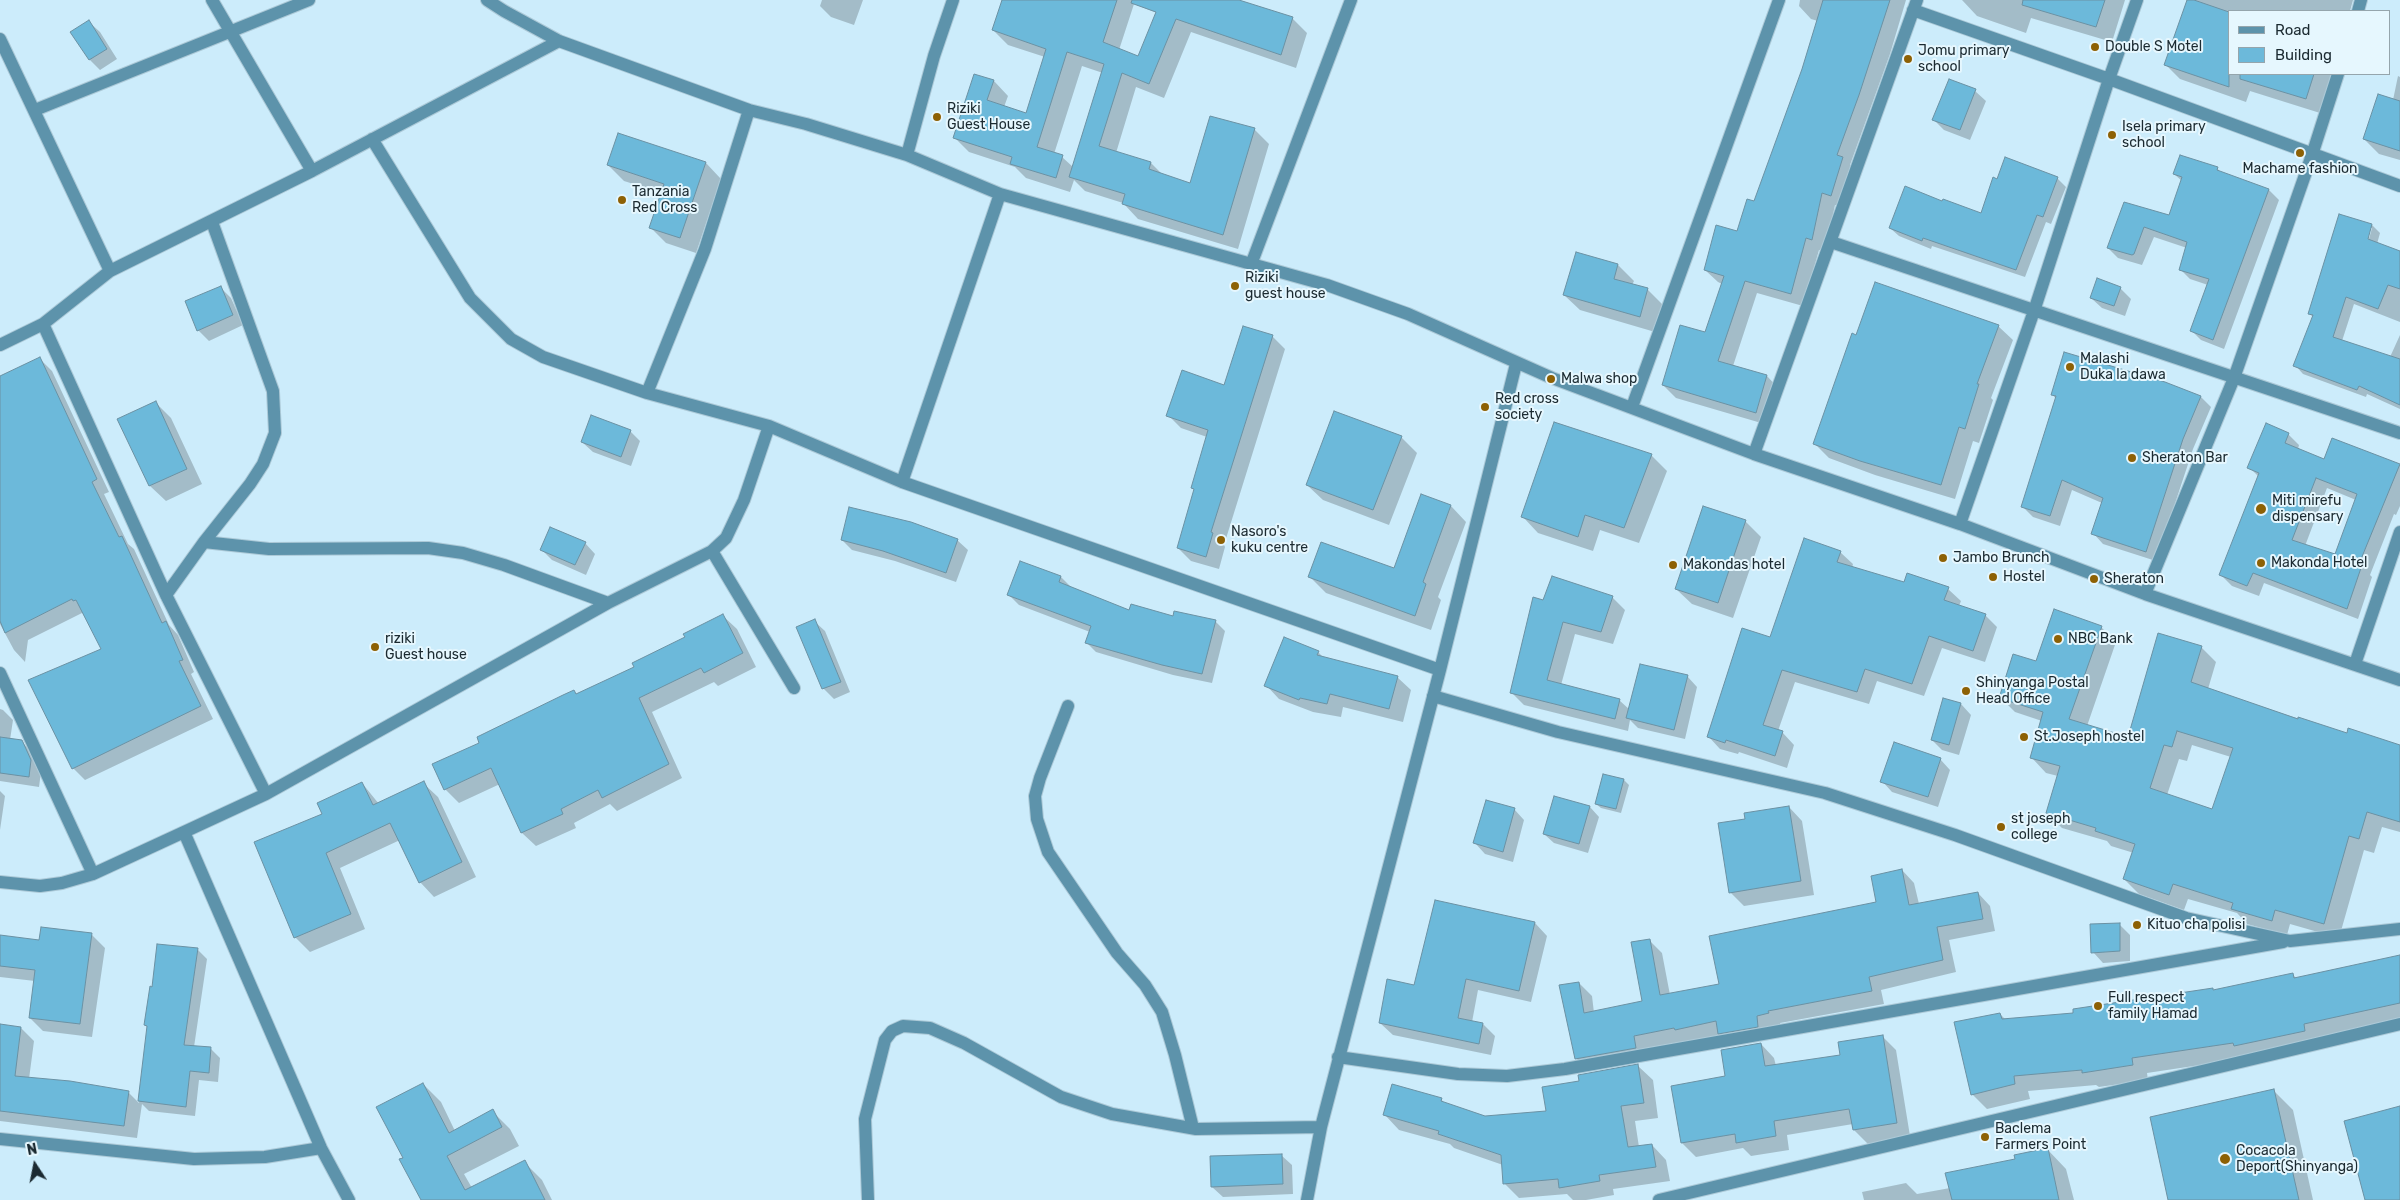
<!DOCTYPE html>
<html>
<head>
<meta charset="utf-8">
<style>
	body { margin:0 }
	#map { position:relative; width:2400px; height:1200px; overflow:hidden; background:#ccecfb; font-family:Rubik,sans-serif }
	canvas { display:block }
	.legend { position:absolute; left:2228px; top:10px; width:162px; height:65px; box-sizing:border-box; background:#e6f7fe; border:1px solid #95a5ac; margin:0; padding:6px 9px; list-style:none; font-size:15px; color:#1b2a31 }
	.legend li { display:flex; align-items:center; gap:10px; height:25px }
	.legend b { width:25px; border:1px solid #95a5ac }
	.north { position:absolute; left:10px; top:1140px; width:50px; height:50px; -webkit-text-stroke:4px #e6f7fe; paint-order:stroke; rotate:349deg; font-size:14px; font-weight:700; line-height:20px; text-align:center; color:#1b2a31 }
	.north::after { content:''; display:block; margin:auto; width:18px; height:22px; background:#1b2a31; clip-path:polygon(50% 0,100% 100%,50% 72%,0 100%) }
</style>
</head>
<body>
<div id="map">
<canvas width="2400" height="1200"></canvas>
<ul class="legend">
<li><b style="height:6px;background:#5d93ab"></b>Road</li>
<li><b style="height:14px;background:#6cb9da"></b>Building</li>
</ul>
<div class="north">N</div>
</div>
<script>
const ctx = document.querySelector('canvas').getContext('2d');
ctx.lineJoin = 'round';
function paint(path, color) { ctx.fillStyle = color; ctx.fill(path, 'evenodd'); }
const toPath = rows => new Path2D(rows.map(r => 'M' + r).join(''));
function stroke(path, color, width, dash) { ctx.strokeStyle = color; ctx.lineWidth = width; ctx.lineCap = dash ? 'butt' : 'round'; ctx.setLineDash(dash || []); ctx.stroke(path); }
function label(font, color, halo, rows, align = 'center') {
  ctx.font = font + ' Rubik,sans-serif'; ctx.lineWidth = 4; ctx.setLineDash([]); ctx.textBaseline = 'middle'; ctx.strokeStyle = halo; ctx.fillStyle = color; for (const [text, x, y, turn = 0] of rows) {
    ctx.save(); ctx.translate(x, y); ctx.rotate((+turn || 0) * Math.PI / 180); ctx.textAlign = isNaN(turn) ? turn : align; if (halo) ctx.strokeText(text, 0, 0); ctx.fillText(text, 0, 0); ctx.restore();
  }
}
paint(toPath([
	[822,0,863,0,854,25,831,17,820,6],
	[1004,0,1236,0,1292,18,1307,33,1296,68,1191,32,1164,98,1136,87,1116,153,1151,163,1163,175,1191,185,1254,129,1269,144,1238,249,1138,219,1123,203,1085,191,1074,180,1070,192,1026,178,1015,167,969,152,954,137,975,75,994,81,1008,96,1004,107,1027,114,1045,57,1008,45,993,30],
	[1134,4,1157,13,1139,58,1119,50],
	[1082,66,1103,73,1073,167,1062,157,1054,154],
	[1800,0,1906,0,1890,54,1850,165,1855,170,1843,208,1835,205,1825,252,1819,250,1803,306,1757,293,1733,366,1767,376,1779,389,1768,425,1676,398,1663,385,1706,334,1722,284,1718,282,1705,270,1738,232,1755,203,1803,70,1818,21,1811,19,1799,6],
	[1962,0,2125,0,2112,42,2031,18,2026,33,1977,16],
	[2188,0,2353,0,2350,11,2229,11,2229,74,2332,74,2320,113,2250,91,2246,102,2180,79,2166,65],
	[89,22,100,32,117,59,100,70,90,60],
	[2398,76,2400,77,2400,160,2379,154,2364,139,2393,100],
	[1975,91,1986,101,1970,140,1944,130,1934,120],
	[706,163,721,179,696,253,666,243,650,227,662,193,624,181,608,165],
	[2217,168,2221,173,2269,190,2279,200,2224,349,2201,340,2191,330,2208,285,2190,279,2180,269,2187,248,2154,237,2142,265,2118,258,2108,248,2124,203,2170,217,2182,181,2174,174],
	[2057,178,2066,187,2051,224,2046,222,2025,277,1932,246,1931,249,1899,236,1890,228,1943,203,1982,214,1998,180],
	[2339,215,2372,225,2380,233,2377,244,2400,253,2400,322,2354,304,2342,341,2390,357,2400,335,2400,409,2367,394,2366,397,2303,374,2295,365,2313,317,2309,313],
	[2370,228,2372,228,2367,246,2365,245],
	[1577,253,1618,265,1634,281,1632,285,1647,289,1663,305,1655,332,1580,310,1564,295],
	[220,287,231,298,243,325,209,341,198,330],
	[2120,288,2131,299,2125,316,2102,308,2091,298],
	[1998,326,2013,340,1991,398,1993,400,1979,443,1973,441,1955,499,1875,475,1829,458,1815,444,1857,337],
	[1272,336,1285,349,1224,545,1225,547,1219,569,1191,561,1178,548,1195,490,1192,487,1207,437,1181,428,1168,415,1225,387],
	[40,359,52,371,109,492,104,494,128,544,134,549,169,625,178,635,194,672,191,674,213,719,85,780,73,768,103,650,84,612,28,640,25,662,14,650,0,624,0,378],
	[2165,383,2201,397,2211,407,2193,449,2156,561,2103,544,2093,533,2102,503,2072,490,2060,526,2033,517,2023,507,2056,399,2052,394],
	[155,402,171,418,202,484,166,501,150,486,119,420],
	[630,431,640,441,631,466,593,452,582,442],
	[2288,434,2299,445,2298,449,2324,461,2333,439,2400,465,2400,506,2396,515,2394,514,2370,575,2372,577,2358,619,2264,583,2259,596,2232,586,2221,575,2259,477,2249,467],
	[2327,488,2356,500,2335,556,2305,546],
	[1401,437,1417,453,1389,525,1323,500,1307,485],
	[1651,455,1667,471,1639,543,1600,530,1593,551,1538,533,1523,517],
	[1451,506,1466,522,1438,597,1441,600,1431,630,1326,593,1310,577,1395,570],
	[1745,521,1761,537,1733,618,1692,604,1676,589],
	[842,540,957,540,968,550,956,582,895,561,852,550],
	[585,543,595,554,586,575,552,560,542,550],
	[1840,552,1853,564,1852,568,1905,584,1948,589,1961,601,1959,606,1985,615,1997,627,1985,662,1942,648,1924,696,1877,681,1869,704,1795,682,1778,731,1782,732,1794,745,1787,768,1739,752,1738,754,1720,749,1708,736,1771,638],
	[1021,563,1061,577,1071,587,1130,612,1215,621,1225,631,1212,683,1173,675,1096,652,1086,642,1090,632,1019,605,1009,595],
	[1612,597,1625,610,1613,644,1575,634,1561,685,1619,700,1630,710,1687,676,1697,687,1685,739,1638,728,1630,720,1628,731,1524,705,1511,692,1544,601],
	[723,616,737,629,756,667,718,686,714,682,652,712,682,778,617,811,610,804,574,823,576,828,536,846,522,833,500,784,459,803,445,789,481,743,574,691,577,695,635,668],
	[814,621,825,631,850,692,834,699,823,688],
	[2101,627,2116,642,2087,726,2129,739,2201,647,2216,662,2208,689,2348,735,2349,730,2400,745,2400,832,2382,827,2374,853,2364,850,2339,938,2290,924,2287,935,2247,924,2237,913,2188,899,2184,910,2139,894,2124,879,2134,853,2111,846,2107,841,2062,828,2047,813,2058,776,2046,773,2032,758,2042,721,2015,712,2000,697,2037,663],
	[2192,745,2231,757,2212,811,2167,795,2179,759,2187,761],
	[1318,652,1325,659,1397,677,1411,690,1403,722,1343,707,1341,717,1313,712,1279,699,1266,685],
	[1961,704,1971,715,1959,755,1942,750,1932,740],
	[0,709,3,710,13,720,10,740,21,741,32,752,41,772,39,787,0,781],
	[1940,759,1950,770,1938,807,1892,792,1882,781],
	[1604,775,1624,780,1629,785,1621,813,1601,808,1596,804],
	[362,783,379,804,423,783,438,797,476,877,434,897,420,882,400,840,340,868,365,929,310,952,295,937,324,815],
	[0,791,5,796,0,830],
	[1555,798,1590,807,1599,817,1588,853,1554,843,1544,834],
	[1789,807,1802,821,1814,895,1744,906,1730,892,1747,820],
	[1514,809,1524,820,1513,862,1485,854,1475,843],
	[1902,870,1914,883,1919,904,1978,893,1990,906,1995,931,1949,940,1956,972,1881,990,1884,1004,1780,1023,1781,1026,1769,1028,1770,1039,1732,1046,1721,1035,1646,1048,1648,1061,1589,1071,1576,1058,1579,983,1592,996,1594,1013,1643,1002,1649,940,1662,953,1670,995,1721,985,1877,903],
	[1436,902,1535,923,1547,936,1531,1002,1478,990,1472,1022,1483,1024,1495,1036,1491,1055,1393,1035,1380,1023,1415,987],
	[2119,924,2130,935,2130,961,2103,963,2093,952],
	[92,935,105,948,92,1037,43,1031,30,1018,35,981,0,977,0,937,40,941],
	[197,949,207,959,194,1047,211,1049,220,1058,218,1082,199,1080,195,1116,149,1111,142,1104,137,1138,0,1121,0,1025,21,1028,34,1041,29,1079,70,1083,129,1093,139,1103,148,1027,146,1025,153,988],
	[2400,956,2400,1021,2247,1058,2147,1073,2148,1080,2099,1087,2096,1085,2028,1091,2030,1099,1987,1109,1972,1094,2000,1014,2006,1020,2075,1014,2214,991,2293,975,2297,979],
	[1882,1036,1896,1050,1910,1136,1868,1144,1854,1130,1853,1124,1787,1135,1789,1150,1751,1156,1743,1148,1696,1157,1682,1143,1672,1087,1727,1077,1761,1044,1774,1058,1776,1066,1841,1056],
	[1638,1066,1653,1080,1658,1118,1635,1121,1639,1147,1652,1145,1666,1160,1670,1181,1613,1189,1614,1195,1586,1200,1573,1200,1567,1194,1519,1198,1505,1184,1503,1165,1454,1148,1450,1144,1399,1130,1385,1115,1441,1099,1445,1104,1485,1117,1548,1112,1581,1082],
	[423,1084,441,1102,455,1131,492,1111,510,1129,519,1146,464,1174,472,1188,524,1162,542,1180,552,1200,422,1200,404,1158],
	[2274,1091,2293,1110,2313,1200,2170,1200],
	[2047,1149,2066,1169,2074,1200,1864,1200,1862,1192,1906,1183,1917,1194,1950,1188],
	[1281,1155,1292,1165,1293,1194,1223,1197,1212,1187]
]), '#0003');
const building = toPath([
	[1002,0,1117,0,1103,42,1138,56,1156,12,1131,3,1132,0,1239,0,1293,17,1281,55,1176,19,1149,84,1122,73,1099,146,1151,162,1149,169,1190,183,1210,116,1255,128,1223,235,1122,204,1125,194,1069,177,1104,64,1067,52,1037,147,1063,155,1056,178,1010,164,1012,157,953,138,974,74,994,80,987,100,1026,113,1046,49,992,30,1002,0],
	[1823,0,1890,0,1859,95,1837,155,1843,157,1831,196,1822,193,1812,240,1806,238,1791,294,1745,281,1718,361,1767,375,1756,413,1662,385,1680,325,1705,332,1724,276,1704,270,1716,225,1737,231,1747,199,1754,201,1802,69,1823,0],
	[2023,0,2105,0,2096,27,2022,5,2023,0],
	[2187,0,2194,0,2229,12,2229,87,2164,65,2187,0],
	[89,20,107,49,89,60,70,32,89,20],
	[2240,74,2314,74,2306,99,2240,79,2240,74],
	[1949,79,1976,89,1960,130,1932,120,1949,79],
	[2378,94,2400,101,2400,151,2363,139,2378,94],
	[618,133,706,162,680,238,649,228,664,184,607,165,618,133],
	[2180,155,2218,167,2217,170,2269,189,2213,340,2190,331,2209,279,2179,270,2187,242,2144,227,2134,254,2132,255,2107,248,2124,202,2169,215,2182,177,2173,174,2180,155],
	[2005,157,2058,177,2043,217,2037,215,2016,270,1923,238,1922,241,1889,228,1905,186,1942,201,1943,199,1981,213,1993,177,1997,179,2005,157],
	[2339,214,2372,224,2368,239,2400,251,2400,289,2388,285,2378,309,2346,297,2333,337,2400,359,2400,405,2359,386,2357,390,2293,366,2313,315,2308,314,2339,214],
	[1576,252,1618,264,1614,279,1648,288,1640,317,1563,295,1576,252],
	[2097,278,2121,287,2114,306,2090,298,2097,278],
	[1875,282,1999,325,1977,384,1979,384,1965,429,1959,427,1941,485,1860,461,1813,444,1852,333,1856,335,1875,282],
	[221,286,233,315,197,331,185,301,221,286],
	[1243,326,1273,335,1211,532,1213,533,1206,557,1177,548,1194,489,1191,488,1208,430,1166,416,1182,370,1224,385,1243,326],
	[2064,352,2165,382,2201,396,2183,439,2146,552,2091,534,2103,498,2062,480,2050,516,2021,507,2056,396,2051,395,2064,352],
	[40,357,97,479,92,482,119,537,122,536,162,623,166,621,183,660,179,661,201,706,72,769,28,680,101,649,76,600,73,601,72,599,5,633,0,621,0,376,40,357],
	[156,401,187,469,149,486,117,419,156,401],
	[1334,411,1402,436,1373,510,1306,485,1334,411],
	[591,415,631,430,621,457,581,442,591,415],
	[1554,422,1652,454,1624,528,1585,515,1578,537,1521,517,1554,422],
	[2266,423,2289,433,2285,443,2324,459,2332,438,2400,464,2359,564,2362,565,2347,609,2253,573,2247,586,2219,575,2259,473,2247,468,2266,423],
	[2316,478,2357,494,2335,554,2292,540,2316,478],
	[1421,494,1451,505,1423,582,1426,584,1415,616,1308,577,1321,542,1394,568,1421,494],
	[1703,506,1746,520,1718,603,1675,589,1703,506],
	[849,507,911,522,958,539,946,573,883,551,841,540,849,507],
	[550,527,586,542,575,565,540,550,550,527],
	[1804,538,1841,551,1837,562,1904,582,1907,573,1949,587,1944,600,1986,614,1973,651,1929,636,1912,684,1865,669,1857,692,1782,670,1763,725,1783,731,1775,756,1726,740,1725,743,1707,737,1742,628,1770,637,1804,538],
	[1020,561,1061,576,1059,582,1129,610,1131,604,1173,616,1174,611,1216,620,1202,674,1162,665,1085,643,1091,626,1007,595,1020,561],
	[1552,576,1613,596,1601,632,1563,622,1547,680,1620,699,1615,719,1510,693,1533,597,1543,600,1552,576],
	[2054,609,2102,626,2069,719,2128,737,2158,633,2202,646,2191,682,2298,719,2298,717,2347,733,2348,728,2400,745,2400,822,2367,812,2359,839,2349,836,2324,924,2275,910,2272,921,2231,909,2233,903,2173,884,2169,895,2123,879,2135,844,2095,831,2096,828,2046,813,2060,766,2030,758,2043,712,1999,698,2013,654,2036,661,2054,609],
	[2177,731,2233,748,2212,809,2150,788,2164,745,2172,747,2177,731],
	[723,614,743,653,704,673,701,668,639,698,669,764,602,798,598,790,561,809,563,814,521,833,491,768,444,790,432,764,479,743,477,737,563,695,574,690,576,694,634,667,632,663,685,637,683,634,723,614],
	[815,619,841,682,822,689,796,627,815,619],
	[1284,637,1319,651,1317,655,1398,676,1389,709,1330,694,1327,704,1300,698,1299,700,1264,686,1284,637],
	[1640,664,1688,675,1674,730,1626,718,1640,664],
	[1943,698,1961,703,1949,745,1931,740,1943,698],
	[0,737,22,740,31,760,29,777,0,773,0,737],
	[1894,742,1941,758,1928,797,1880,782,1894,742],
	[1603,774,1624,779,1616,809,1595,804,1603,774],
	[424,781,462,862,419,883,390,823,326,853,351,914,294,938,254,842,322,814,317,803,362,782,373,805,424,781],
	[1554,796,1590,806,1579,844,1543,834,1554,796],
	[1486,800,1515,808,1503,852,1473,843,1486,800],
	[1789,806,1801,881,1729,893,1718,823,1745,819,1744,813,1789,806],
	[1902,869,1909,905,1978,892,1983,919,1937,927,1943,960,1869,977,1872,991,1768,1011,1769,1013,1757,1016,1758,1027,1718,1034,1716,1021,1675,1030,1674,1028,1634,1036,1636,1048,1575,1059,1559,985,1579,982,1584,1013,1642,1001,1631,942,1650,939,1660,995,1719,984,1709,936,1876,902,1871,876,1902,869],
	[1435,900,1535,922,1519,991,1466,979,1458,1018,1483,1023,1479,1044,1379,1023,1387,979,1414,985,1435,900],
	[2120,923,2120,951,2091,953,2090,924,2120,923],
	[41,927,92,933,80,1024,29,1018,35,970,0,966,0,935,39,940,41,927],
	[157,944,198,948,184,1045,211,1047,209,1073,190,1071,186,1107,138,1101,147,1026,144,1025,150,986,152,987,157,944],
	[2400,955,2400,1003,2304,1024,2305,1031,2234,1046,2233,1043,2132,1058,2133,1065,2082,1073,2082,1070,2014,1076,2015,1084,1971,1095,1954,1022,2000,1013,2002,1019,2073,1013,2073,1009,2213,988,2213,990,2293,973,2294,978,2400,955],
	[0,1024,21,1027,15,1076,70,1081,129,1091,124,1126,0,1111,0,1024],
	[1883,1035,1897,1123,1853,1130,1849,1109,1774,1121,1776,1136,1736,1143,1735,1134,1681,1143,1671,1086,1725,1076,1721,1050,1761,1043,1765,1066,1840,1055,1838,1042,1883,1035],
	[1638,1064,1644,1103,1621,1106,1628,1147,1652,1144,1656,1167,1599,1175,1600,1181,1559,1188,1558,1179,1503,1184,1501,1155,1438,1134,1439,1131,1383,1115,1392,1084,1442,1098,1441,1101,1485,1116,1546,1111,1542,1087,1579,1081,1578,1075,1638,1064],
	[423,1083,449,1133,493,1109,502,1127,447,1156,465,1190,525,1160,545,1200,421,1200,399,1159,403,1158,376,1107,423,1083],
	[2274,1089,2299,1200,2168,1200,2150,1117,2274,1089],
	[2400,1106,2400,1200,2365,1200,2344,1121,2400,1106],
	[2048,1148,2059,1200,1952,1200,1945,1173,2015,1159,2014,1155,2048,1148],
	[1282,1154,1283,1184,1211,1187,1210,1156,1282,1154]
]);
paint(building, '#6cb9da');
stroke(building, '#6b91a3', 1);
const minor = toPath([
	[212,0,312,171],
	[487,0,504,11,559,41,749,110,806,124,907,155,1000,194,1327,285,1408,314,1552,378,1754,454,1960,524,2145,594,2400,680],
	[1913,10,2109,79,2400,186],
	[2358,11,2361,0],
	[0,39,110,271],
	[35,110,309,0],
	[372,139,470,298,511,339,543,357,647,393,769,426,902,482,1440,670],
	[907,155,934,56,953,0],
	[1831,242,2400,433],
	[1252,262,1351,0],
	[43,324,166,595,266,794],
	[0,345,43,324,110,271,312,171,559,41],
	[647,393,705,249,749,110],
	[1632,407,1779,0],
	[1754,454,1917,0],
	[902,482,1000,194],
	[1960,524,2035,308,2109,79,2137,0],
	[204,542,269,549,428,548,463,553,504,565,608,603],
	[712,551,794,688],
	[2145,594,2234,378,2312,155,2338,74],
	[166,595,204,542,250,484,263,464,275,433,273,391,212,222],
	[2355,664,2400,532],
	[0,673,93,874],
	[1433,696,1558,732,1825,793,1955,835,2186,918,2290,941,2400,929],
	[1068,706,1040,778,1035,796,1037,819,1048,852,1117,953,1145,985,1162,1012,1175,1055,1193,1128],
	[184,832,321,1148,349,1200],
	[0,882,40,886,62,883,93,874,184,832,266,794,608,603,712,551,726,538,744,500,769,426],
	[1338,1057,1458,1074,1507,1076,1565,1069,2283,942],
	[0,1139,194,1159,265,1157,321,1148],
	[868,1200,865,1119,885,1040,892,1031,903,1026,930,1028,964,1043,1061,1097,1112,1114,1196,1129,1321,1127],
	[1307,1200,1321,1127,1440,670,1516,364],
	[1659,1200,2400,1024]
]);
stroke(minor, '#acc9d7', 14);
stroke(minor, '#5d93ab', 12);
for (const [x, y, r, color] of [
	[2095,47,5,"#8d6105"],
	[1908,59,5,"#8d6105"],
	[937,117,5,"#8d6105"],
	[2112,135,5,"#8d6105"],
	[2300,153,5,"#8d6105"],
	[622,200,5,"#8d6105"],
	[1235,286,5,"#8d6105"],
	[2070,367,5,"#8d6105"],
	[1551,379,5,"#8d6105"],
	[1485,407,5,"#8d6105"],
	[2132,458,5,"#8d6105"],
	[2261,509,6,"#8d6105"],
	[1221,540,5,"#8d6105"],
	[1943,558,5,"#8d6105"],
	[2261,563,5,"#8d6105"],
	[1673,565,5,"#8d6105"],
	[1993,577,5,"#8d6105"],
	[2094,579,5,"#8d6105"],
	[2058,639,5,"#8d6105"],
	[375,647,5,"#8d6105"],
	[1966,691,5,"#8d6105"],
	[2024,737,5,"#8d6105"],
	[2001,827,5,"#8d6105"],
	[2137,925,5,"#8d6105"],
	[2098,1006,5,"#8d6105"],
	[1985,1137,5,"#8d6105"],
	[2225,1159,6,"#8d6105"]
]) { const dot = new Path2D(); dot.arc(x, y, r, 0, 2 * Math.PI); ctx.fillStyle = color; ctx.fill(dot); stroke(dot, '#e6f7fe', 2); }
label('14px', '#1b2a31', '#e6f7fe', [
	["Double S Motel",2105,47],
	["Jomu primary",1918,51],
	["school",1918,67],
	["Riziki",947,109],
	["Guest House",947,125],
	["Isela primary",2122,127],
	["school",2122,143],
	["Machame fashion",2300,169,"center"],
	["Tanzania",632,192],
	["Red Cross",632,208],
	["Riziki",1245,278],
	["guest house",1245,294],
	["Malashi",2080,359],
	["Duka la dawa",2080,375],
	["Malwa shop",1561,379],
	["Red cross",1495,399],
	["society",1495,415],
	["Sheraton Bar",2142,458],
	["Miti mirefu",2272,501],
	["dispensary",2272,517],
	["Nasoro's",1231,532],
	["kuku centre",1231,548],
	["Jambo Brunch",1953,558],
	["Makonda Hotel",2271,563],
	["Makondas hotel",1683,565],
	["Hostel",2003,577],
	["Sheraton",2104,579],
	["riziki",385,639],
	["Guest house",385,655],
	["NBC Bank",2068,639],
	["Shinyanga Postal",1976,683],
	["Head Office",1976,699],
	["St.Joseph hostel",2034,737],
	["st joseph",2011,819],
	["college",2011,835],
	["Kituo cha polisi",2147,925],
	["Full respect",2108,998],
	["family Hamad",2108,1014],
	["Baclema",1995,1129],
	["Farmers Point",1995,1145],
	["Cocacola",2236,1151],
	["Deport(Shinyanga)",2236,1167]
], 'left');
</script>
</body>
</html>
